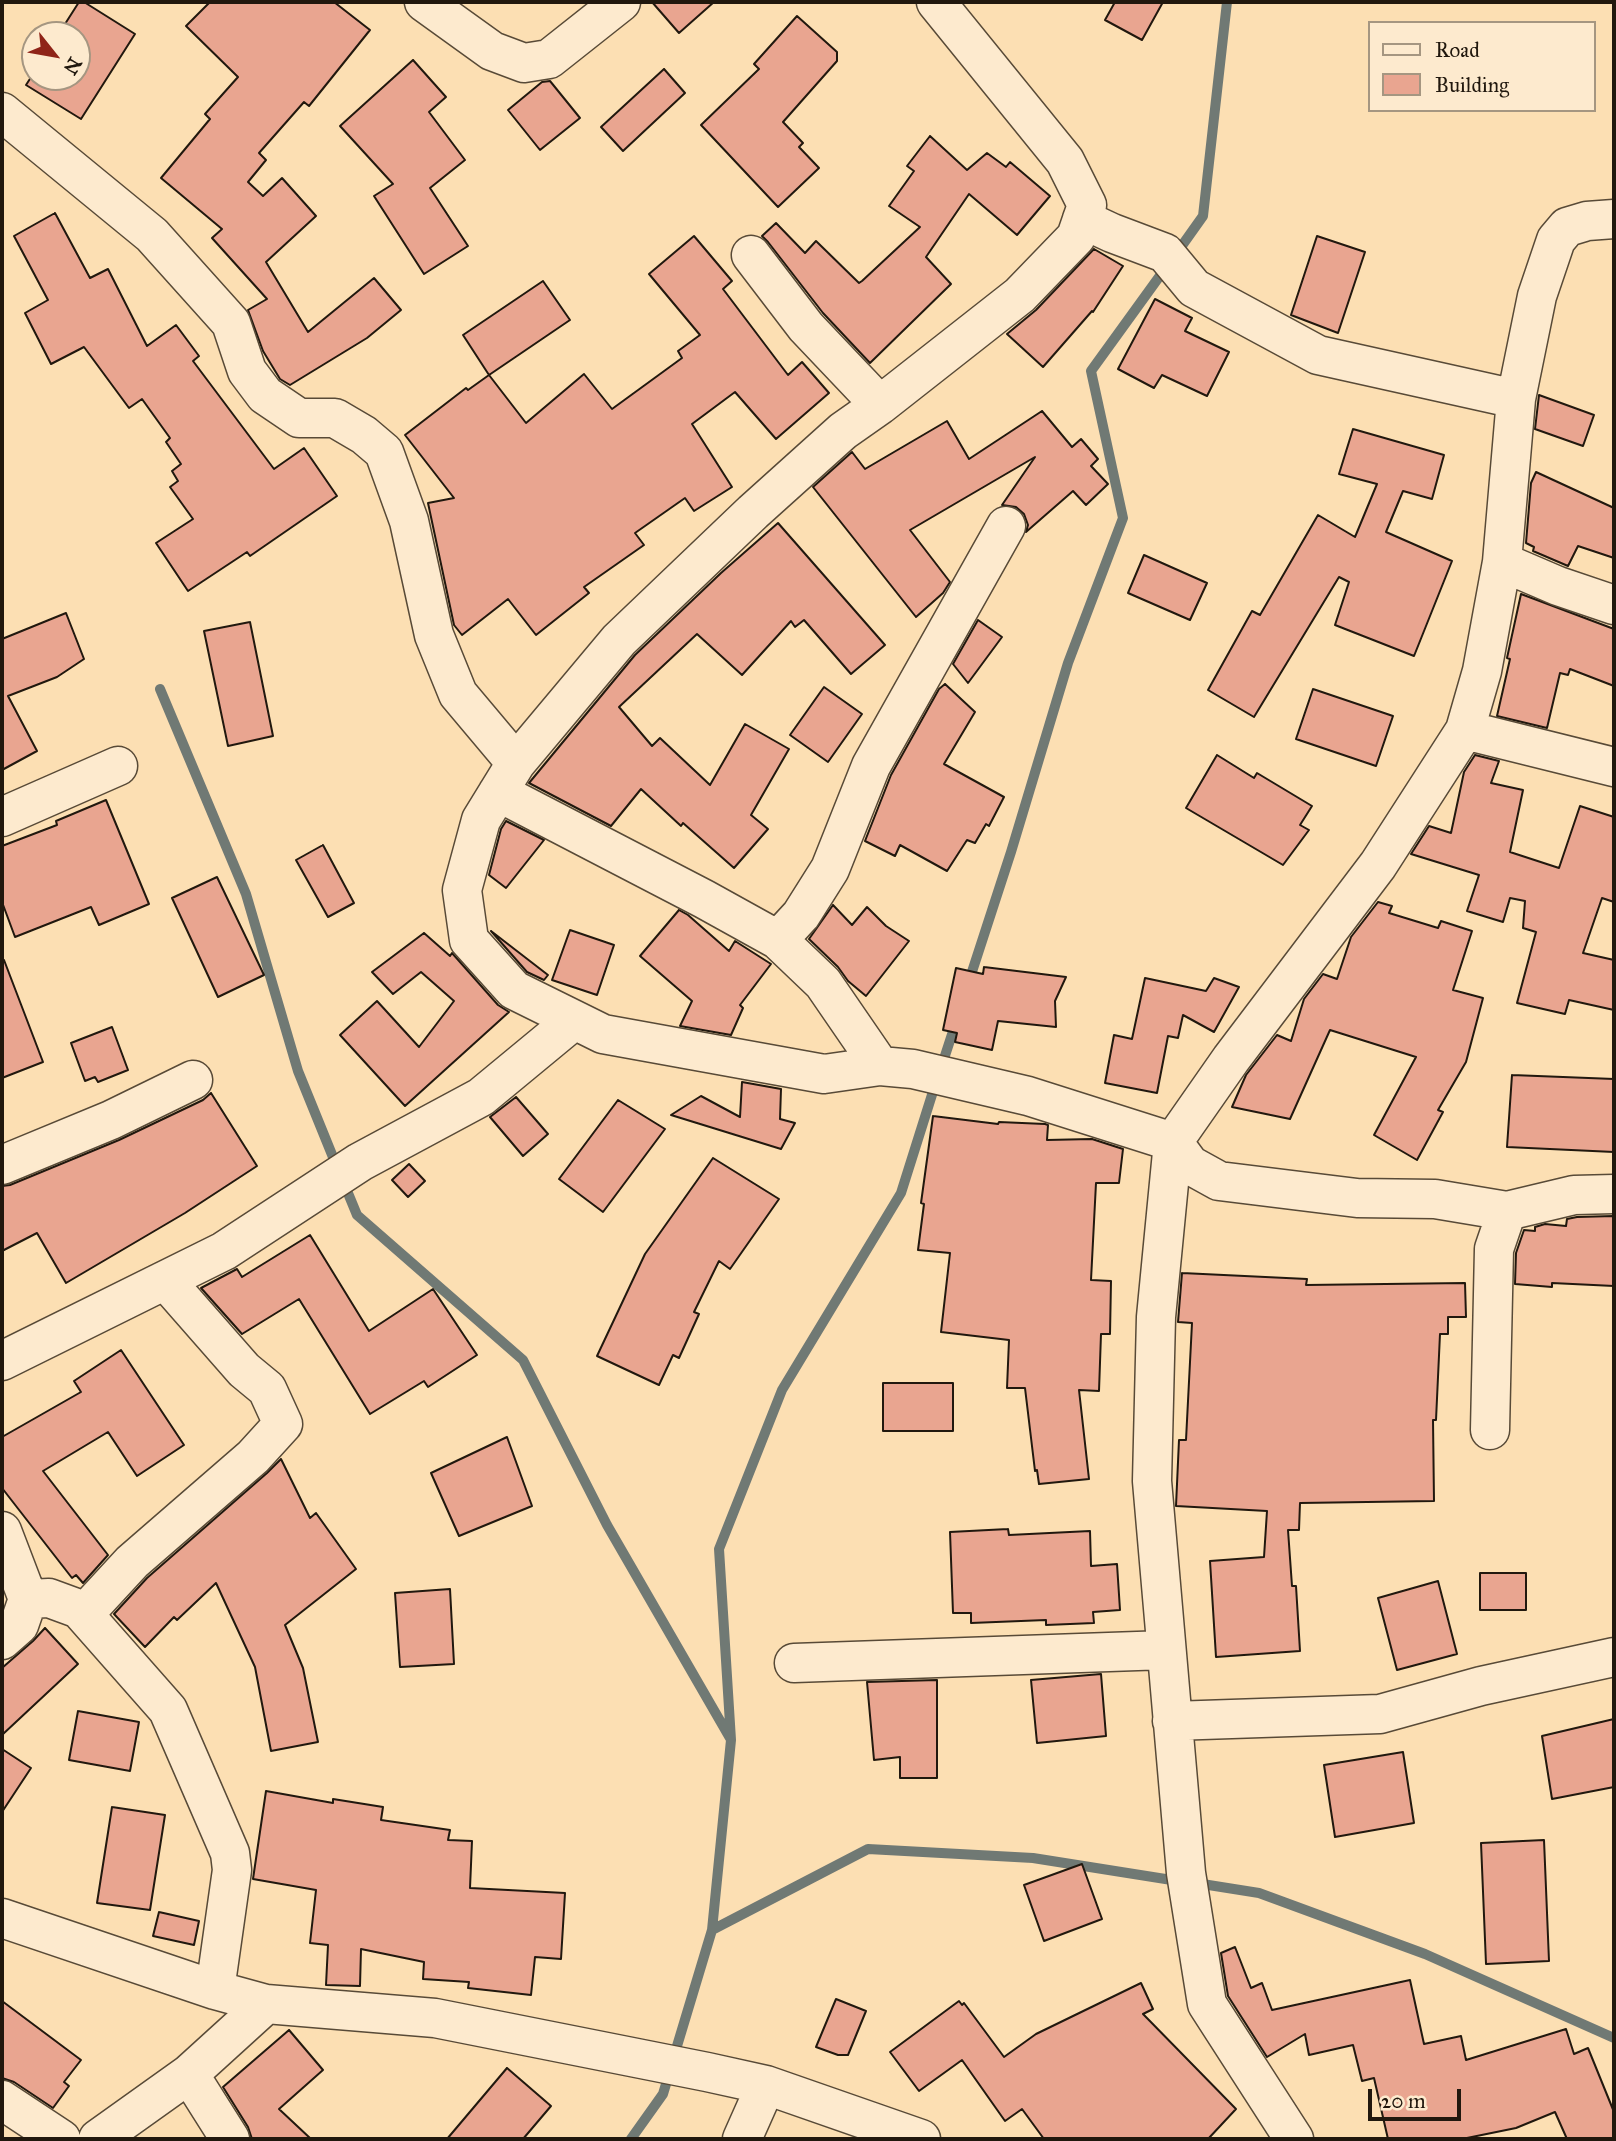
<!DOCTYPE html>
<html>
<head>
<meta charset="utf-8">
<style>
	body { margin:0 }
	#map { position:relative; width:1616px; height:2141px; overflow:hidden; background:#fcdfb3; font-family:"IM FELL Great Primer",serif }
	canvas { display:block }
	.frame { position:absolute; inset:0; border:4px solid #21180e; pointer-events:none }
	.legend { position:absolute; left:1368px; top:21px; width:228px; height:91px; box-sizing:border-box; background:#fdeace; border:2px solid #a59681; margin:0; padding:9px 12px; list-style:none; font-size:21px; color:#21180e }
	.legend li { display:flex; align-items:center; gap:14px; height:35px }
	.legend b { width:35px; border:2px solid #a59681 }
	.north { position:absolute; left:21px; top:21px; width:70px; height:70px; box-sizing:border-box; background:#fdeace; border:2px solid #a59681; border-radius:50%; rotate:121deg; font-size:19px; font-weight:700; line-height:28px; text-align:center; color:#21180e }
	.north::after { content:''; display:block; margin:auto; width:24px; height:32px; background:#8f2418; clip-path:polygon(50% 0,100% 100%,50% 72%,0 100%) }
	.scale { position:absolute; left:1368px; top:2089px; width:93px; height:32px; box-sizing:border-box; border:4px solid #21180e; border-top:0; padding-left:9px; font-size:21px; line-height:24px; white-space:nowrap; color:#21180e; -webkit-text-stroke:5px #fdeace; paint-order:stroke }
</style>
</head>
<body>
<div id="map">
<canvas width="1616" height="2141"></canvas>
<div class="frame"></div>
<ul class="legend">
<li><b style="height:9px;background:#fdeace"></b>Road</li>
<li><b style="height:19px;background:#e9a590"></b>Building</li>
</ul>
<div class="north">N</div>
<div class="scale">20 m</div>
</div>
<script>
const ctx = document.querySelector('canvas').getContext('2d');
ctx.lineJoin = 'round';
const toPath = rows => new Path2D(rows.map(r => 'M' + r).join(''));
function stroke(path, color, width, dash) { ctx.strokeStyle = color; ctx.lineWidth = width; ctx.lineCap = dash ? 'butt' : 'round'; ctx.setLineDash(dash || []); ctx.stroke(path); }
function paint(path, color) { ctx.fillStyle = color; ctx.fill(path, 'evenodd'); }
stroke(toPath([
	[1176,254,1203,216,1227,2],
	[160,689,246,894,298,1071,337,1167],
	[969,981,1011,852,1068,663,1123,518,1091,371,1167,266],
	[941,1068,956,1022],
	[343,1181,357,1215,523,1360,607,1525,730,1738],
	[1196,1883,1259,1893,1425,1954,1614,2038],
	[712,1930,868,1849,1033,1858,1178,1881],
	[674,2056,712,1930,731,1740,719,1549,782,1390,901,1193,936,1082],
	[631,2139,663,2094,669,2074]
]), '#707974', 10);
const building = toPath([
	[79,2,84,2,135,34,81,119,26,85,35,71,35,77,77,77,77,35,58,35,79,2],
	[210,2,334,2,370,30,309,106,304,102,259,153,266,160,248,182,263,196,282,178,316,216,266,262,308,332,374,278,401,310,367,338,290,385,280,379,263,351,248,310,267,299,212,238,222,229,161,178,210,119,205,114,238,77,186,26,210,2],
	[652,2,714,2,679,33,652,2],
	[1115,2,1163,2,1142,40,1105,20,1115,2],
	[797,16,837,52,837,61,783,122,803,143,799,147,819,168,778,207,701,125,759,69,754,64,797,16],
	[413,60,446,97,429,112,465,160,430,188,468,246,424,274,374,196,393,184,340,126,413,60],
	[664,69,685,93,623,151,601,127,664,69],
	[550,81,580,118,540,150,508,110,542,82,550,81],
	[930,136,967,170,987,153,1006,167,1010,162,1050,196,1017,235,969,194,926,257,951,284,870,363,823,313,768,242,762,236,776,223,805,253,816,241,859,283,862,281,920,227,889,206,914,171,907,166,930,136],
	[55,213,90,278,108,269,147,346,176,325,199,356,193,361,274,469,304,448,337,496,250,556,247,552,188,591,156,543,193,519,170,487,178,481,172,471,181,464,166,442,170,438,142,399,129,408,84,347,51,364,25,313,48,300,14,236,55,213],
	[694,236,732,281,723,289,788,375,802,362,829,393,776,439,735,392,692,424,732,487,694,511,685,498,635,533,644,545,584,587,589,593,536,635,508,599,462,635,454,625,428,503,454,498,405,435,466,388,468,390,489,375,526,423,584,374,612,409,682,358,678,351,700,335,649,274,694,236],
	[1317,236,1365,252,1338,333,1291,315,1317,236],
	[1094,249,1123,266,1093,312,1092,311,1043,367,1007,334,1036,310,1094,249],
	[543,281,570,320,489,375,463,335,543,281],
	[1155,299,1192,318,1185,331,1229,352,1207,396,1162,375,1154,388,1118,369,1155,299],
	[1539,395,1594,415,1583,446,1535,429,1539,395],
	[1042,411,1072,447,1081,439,1098,459,1091,466,1108,484,1086,505,1073,491,1026,532,1028,525,1024,514,1016,507,1002,505,1035,457,910,530,950,582,943,593,916,617,813,487,852,452,865,469,947,421,969,459,1042,411],
	[1353,429,1444,455,1432,499,1403,491,1386,532,1452,561,1414,656,1335,625,1349,582,1339,577,1254,717,1208,690,1252,611,1260,615,1318,515,1355,537,1377,484,1339,474,1353,429],
	[1536,472,1614,508,1614,558,1578,546,1568,566,1533,551,1534,547,1526,543,1531,483,1536,472],
	[778,523,885,645,851,674,804,620,795,627,791,621,742,675,697,634,619,707,652,746,660,738,710,785,745,724,789,749,751,815,768,829,734,868,683,823,681,826,641,789,611,826,529,783,635,655,721,573,778,523],
	[1144,555,1207,583,1190,620,1128,593,1144,555],
	[1521,594,1614,629,1614,686,1570,669,1568,675,1560,673,1547,728,1497,716,1510,659,1507,658,1521,594],
	[66,613,84,659,57,677,8,696,37,751,2,770,2,639,66,613],
	[978,620,1002,637,968,683,953,664,978,620],
	[250,622,273,736,228,746,204,631,250,622],
	[945,684,975,712,944,764,1004,797,989,826,986,824,975,843,967,840,947,871,900,845,895,856,865,841,891,775,939,689,945,684],
	[824,687,862,714,828,762,790,735,824,687],
	[1313,689,1393,716,1376,766,1296,739,1313,689],
	[1217,755,1254,778,1257,773,1312,806,1300,825,1309,830,1283,865,1186,808,1217,755],
	[1475,755,1499,761,1491,783,1523,790,1510,852,1559,868,1580,806,1614,817,1614,902,1602,898,1583,953,1614,960,1614,1010,1569,1000,1565,1014,1517,1003,1536,932,1523,928,1525,901,1510,898,1503,922,1467,911,1479,875,1411,854,1429,826,1451,833,1464,772,1475,755],
	[106,800,149,904,99,925,91,907,15,937,2,902,2,846,57,825,56,821,106,800],
	[506,821,544,840,506,888,489,875,501,829,506,821],
	[323,845,354,903,328,917,296,860,323,845],
	[217,877,264,975,218,997,172,898,217,877],
	[1378,902,1392,906,1389,913,1438,928,1441,921,1472,931,1453,990,1483,998,1466,1062,1438,1110,1443,1112,1417,1160,1374,1135,1416,1057,1330,1030,1290,1119,1232,1107,1246,1075,1277,1035,1291,1041,1304,999,1323,974,1337,979,1351,937,1378,902],
	[833,905,852,925,867,907,886,926,909,941,866,996,848,981,838,967,809,939,833,905],
	[679,910,688,915,729,951,735,941,771,964,740,1005,743,1008,731,1035,680,1026,692,1001,640,956,679,910],
	[570,930,614,945,597,995,552,980,570,930],
	[491,931,548,975,544,980,527,972,491,931],
	[424,933,450,956,452,953,498,1005,509,1012,405,1106,340,1035,377,1001,419,1047,454,1001,421,972,393,994,372,972,424,933],
	[4,960,43,1062,2,1078,2,961,4,960],
	[984,967,1066,977,1055,1001,1056,1027,998,1021,992,1050,955,1042,957,1033,943,1030,956,968,983,974,984,967],
	[1145,978,1206,991,1214,978,1239,987,1214,1032,1183,1015,1178,1038,1168,1036,1157,1093,1105,1083,1114,1035,1132,1039,1145,978],
	[112,1027,128,1070,98,1082,95,1077,85,1081,71,1043,112,1027],
	[1512,1075,1614,1079,1614,1152,1507,1147,1512,1075],
	[742,1082,781,1089,780,1119,795,1123,781,1149,671,1115,701,1096,740,1117,742,1082],
	[211,1093,257,1166,185,1213,66,1283,37,1233,2,1251,2,1186,10,1185,119,1140,203,1100,211,1093],
	[516,1097,548,1134,523,1156,490,1117,516,1097],
	[618,1100,665,1129,603,1212,559,1179,618,1100],
	[933,1116,998,1124,999,1122,1045,1124,1048,1125,1047,1140,1092,1139,1123,1149,1119,1183,1096,1183,1091,1280,1111,1281,1110,1334,1101,1334,1099,1391,1079,1390,1089,1479,1039,1484,1037,1470,1035,1471,1025,1388,1007,1388,1009,1340,941,1332,950,1253,918,1250,924,1204,921,1203,933,1116],
	[713,1158,779,1199,730,1269,719,1261,694,1312,699,1314,679,1358,673,1355,659,1385,597,1356,645,1254,713,1158],
	[409,1164,425,1181,408,1197,392,1180,409,1164],
	[1614,1216,1614,1286,1552,1283,1552,1287,1515,1284,1516,1253,1524,1230,1535,1231,1535,1227,1545,1224,1566,1226,1567,1219,1577,1217,1614,1216],
	[310,1235,369,1331,433,1289,477,1355,428,1387,424,1381,370,1414,299,1299,242,1334,201,1288,237,1269,242,1277,310,1235],
	[1182,1273,1307,1279,1306,1285,1465,1283,1466,1317,1448,1317,1448,1334,1440,1334,1436,1420,1433,1420,1434,1501,1300,1503,1299,1530,1288,1530,1292,1586,1296,1586,1300,1651,1216,1657,1210,1561,1264,1557,1267,1511,1176,1506,1179,1440,1186,1440,1192,1323,1178,1322,1182,1273],
	[121,1350,184,1445,137,1476,108,1432,43,1471,108,1555,83,1583,76,1575,72,1578,2,1488,2,1437,81,1392,74,1381,121,1350],
	[883,1383,953,1383,953,1431,883,1431,883,1383],
	[507,1437,532,1506,459,1536,431,1473,507,1437],
	[281,1459,310,1518,316,1513,356,1569,285,1625,303,1668,318,1742,271,1751,255,1667,216,1583,177,1620,174,1617,145,1647,114,1614,147,1578,267,1473,281,1459],
	[1008,1529,1009,1535,1090,1531,1091,1566,1117,1564,1120,1610,1093,1612,1094,1623,1046,1625,1046,1620,971,1623,971,1613,953,1613,950,1532,1008,1529],
	[1480,1573,1526,1573,1526,1610,1480,1610,1480,1573],
	[1438,1581,1457,1654,1397,1670,1378,1598,1438,1581],
	[450,1589,454,1664,400,1667,395,1593,450,1589],
	[45,1628,78,1664,2,1735,2,1668,33,1641,45,1628],
	[1101,1674,1106,1736,1037,1743,1031,1680,1101,1674],
	[937,1680,937,1778,900,1778,900,1757,874,1760,867,1682,937,1680],
	[78,1711,139,1722,130,1771,69,1760,78,1711],
	[1614,1719,1614,1787,1552,1799,1542,1736,1614,1719],
	[2,1749,31,1768,2,1812,2,1749],
	[1403,1752,1414,1823,1335,1837,1324,1765,1403,1752],
	[266,1791,333,1803,333,1799,383,1807,381,1820,450,1830,448,1840,472,1841,470,1888,565,1893,561,1959,535,1957,531,1995,468,1988,469,1982,423,1979,424,1962,361,1949,360,1986,326,1985,328,1945,310,1943,316,1890,253,1879,266,1791],
	[112,1807,165,1815,150,1910,97,1903,112,1807],
	[1544,1840,1549,1961,1486,1964,1481,1843,1544,1840],
	[1082,1864,1102,1919,1044,1941,1024,1885,1082,1864],
	[159,1912,199,1921,194,1945,153,1936,159,1912],
	[1235,1947,1251,1988,1262,1983,1272,2010,1410,1980,1424,2044,1461,2036,1466,2060,1566,2029,1574,2054,1588,2048,1614,2112,1614,2139,1567,2139,1555,2112,1516,2128,1462,2139,1388,2139,1374,2078,1362,2081,1353,2045,1309,2055,1305,2034,1267,2057,1228,1996,1221,1953,1235,1947],
	[1141,1983,1153,2009,1143,2014,1236,2109,1208,2139,1044,2139,1022,2109,1005,2121,962,2060,919,2091,890,2052,959,2001,962,2005,964,2003,1004,2057,1036,2034,1141,1983],
	[836,1999,866,2011,848,2055,838,2055,816,2047,836,1999],
	[2,2001,81,2060,64,2082,69,2086,53,2108,14,2082,2,2078,2,2001],
	[289,2030,323,2070,279,2109,311,2139,252,2139,248,2127,223,2087,289,2030],
	[507,2068,551,2106,523,2139,447,2139,507,2068]
]);
paint(building, '#e9a590');
stroke(building, '#21180e', 2);
const minor = toPath([
	[424,2,492,51,524,63,549,59,621,2],
	[936,2,1065,161,1087,205,1076,237,1020,295,880,405,843,431,753,512,619,640,516,763,481,820,462,890,469,940,514,990,603,1034,824,1074,880,1066,913,1069,1028,1096,1173,1142,1190,1165,1219,1181,1357,1198,1435,1199,1507,1211,1574,1195,1614,1194],
	[2,112,152,235,231,323,247,371,265,395,299,418,335,418,364,435,384,452,409,521,434,635,458,694,516,763],
	[1082,219,1112,233,1165,253,1194,288,1318,355,1516,399],
	[751,255,806,327,880,405],
	[1502,562,1558,586,1614,605],
	[1465,730,1614,767],
	[498,792,704,899,778,940,823,983,880,1066],
	[2,817,118,766],
	[778,940,801,915,830,869,871,766,1006,526],
	[2,1165,111,1120,193,1080],
	[2,1361,224,1251,360,1162,481,1097,573,1021],
	[1490,1430,1494,1249,1507,1211],
	[2,1531,28,1599,19,1625,2,1640],
	[28,1599,49,1598,79,1609,168,1710,230,1853,232,1870,215,1990],
	[84,1614,132,1562,253,1457,283,1424,267,1389,244,1370,166,1281],
	[794,1663,1166,1650],
	[1172,1721,1380,1714,1481,1686,1614,1657],
	[2,1918,215,1990,266,2004,435,2018,707,2072,766,2085,921,2139],
	[189,2074,230,2139],
	[2,2100,61,2139],
	[98,2139,189,2074,266,2004],
	[742,2139,766,2085],
	[1294,2139,1207,2004,1186,1873,1152,1481,1156,1317,1173,1142,1231,1059,1378,865,1465,730,1482,671,1502,562,1516,399,1537,296,1556,240,1567,227,1587,221,1614,219]
]);
stroke(minor, '#584a37', 41);
stroke(minor, '#fdeace', 38);
</script>
</body>
</html>
